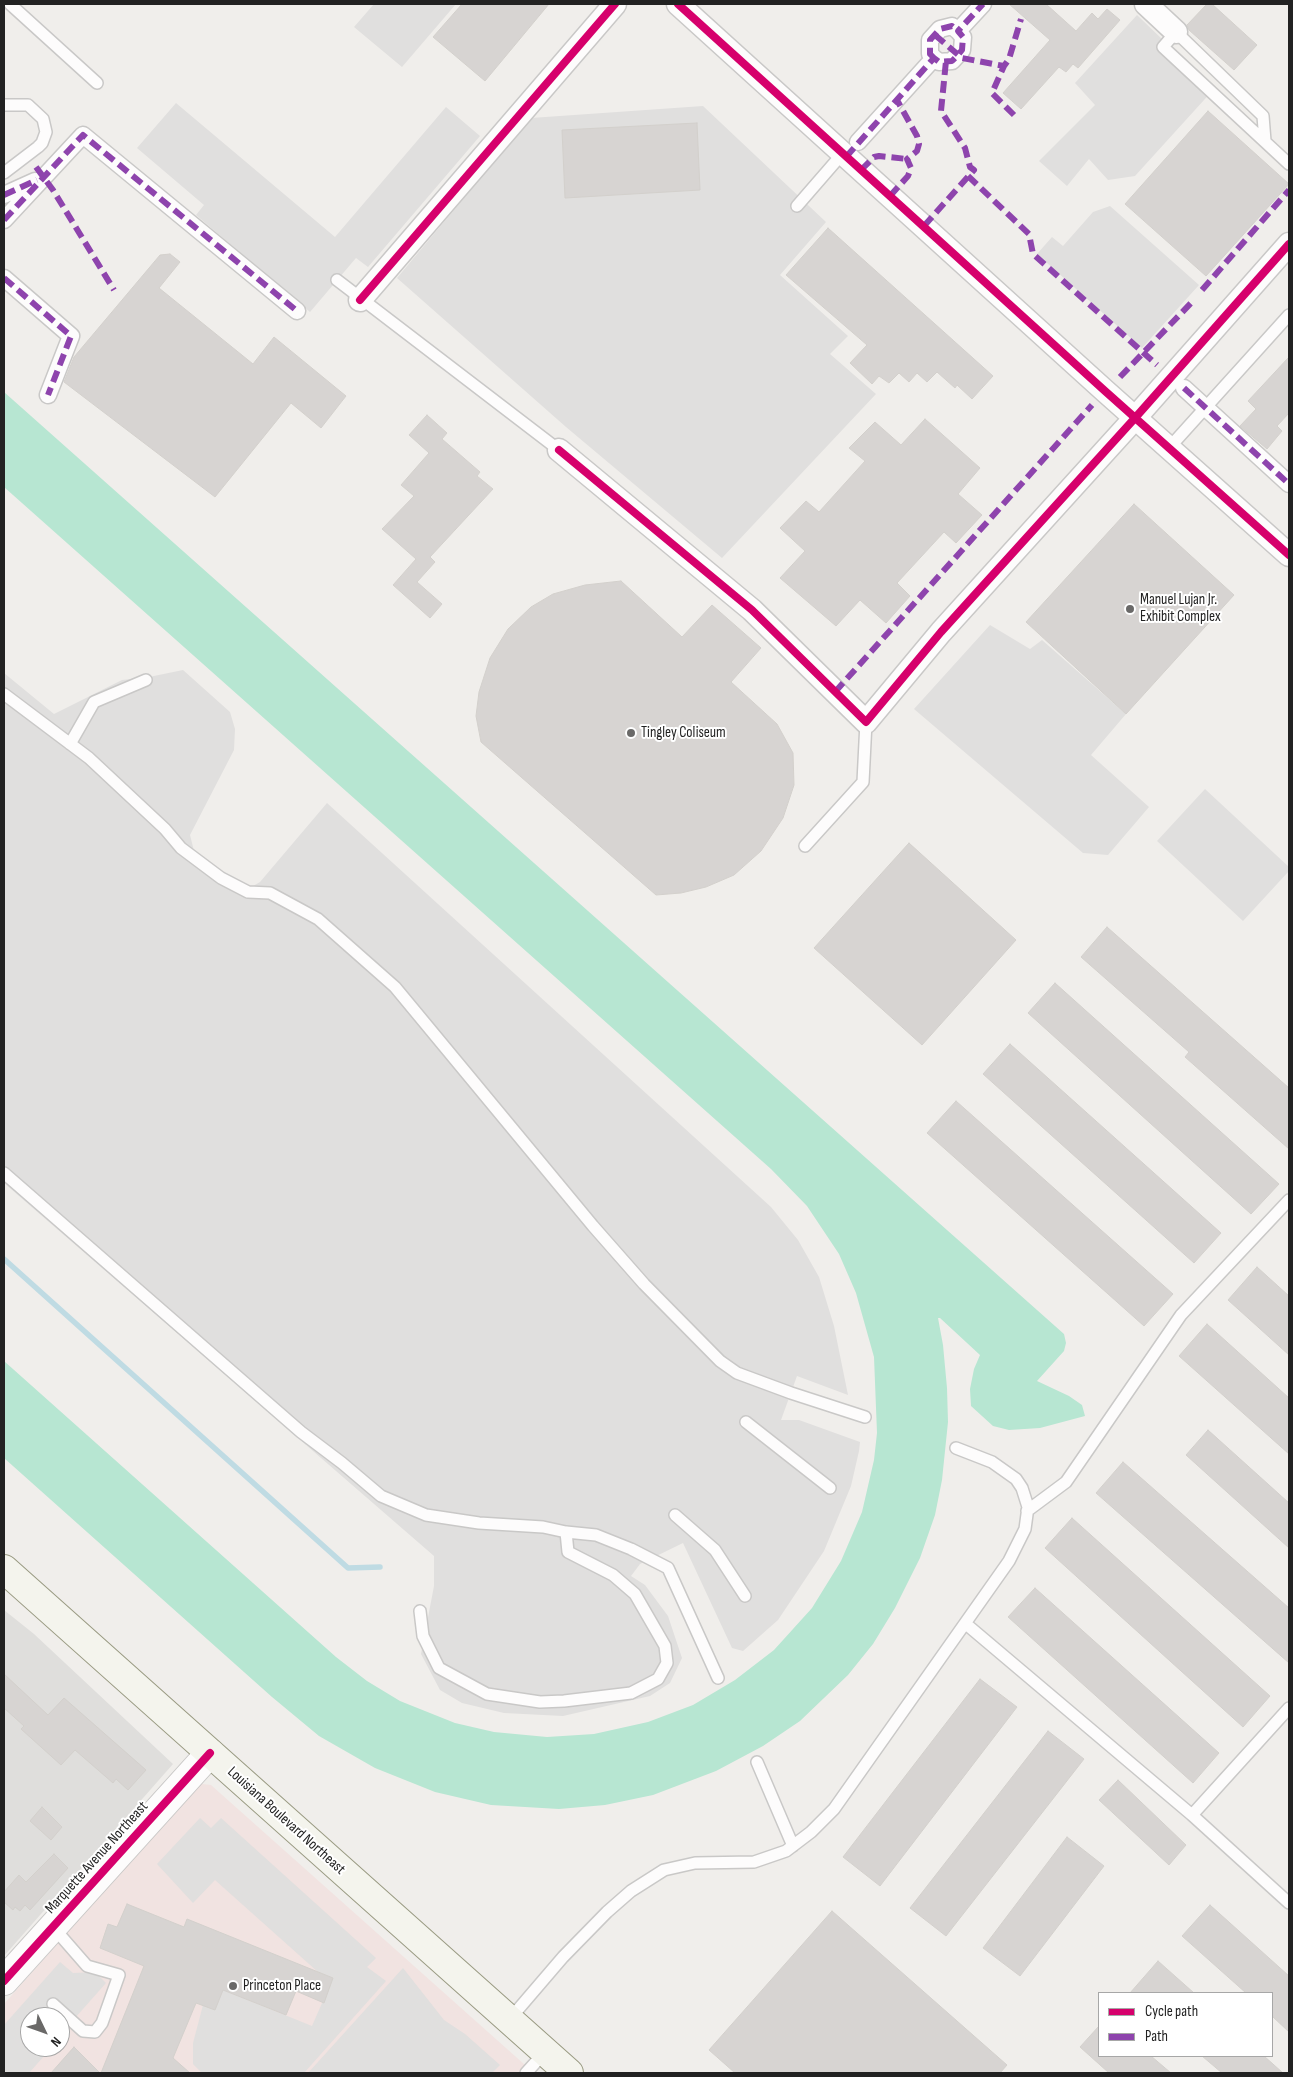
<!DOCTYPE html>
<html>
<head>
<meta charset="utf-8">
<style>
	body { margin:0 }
	#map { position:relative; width:1293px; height:2077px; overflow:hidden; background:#f0eeeb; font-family:"Sofia Sans Condensed",sans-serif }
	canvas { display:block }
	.frame { position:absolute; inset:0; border:5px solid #222; pointer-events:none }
	.legend { position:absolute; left:1098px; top:1992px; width:175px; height:65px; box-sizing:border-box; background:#fff; border:1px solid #a7a7a7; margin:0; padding:6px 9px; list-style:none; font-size:15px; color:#222 }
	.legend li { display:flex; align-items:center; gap:10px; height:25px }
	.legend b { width:25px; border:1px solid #a7a7a7 }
	.north { position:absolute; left:20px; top:2007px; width:50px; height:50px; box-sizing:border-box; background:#fff; border:1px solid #a7a7a7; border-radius:50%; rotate:132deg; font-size:14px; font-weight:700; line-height:20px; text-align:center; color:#222 }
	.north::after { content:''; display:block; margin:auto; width:18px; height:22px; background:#6a6968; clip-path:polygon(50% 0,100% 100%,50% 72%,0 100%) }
</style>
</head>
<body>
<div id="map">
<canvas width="1293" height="2077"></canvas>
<div class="frame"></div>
<ul class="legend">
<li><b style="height:6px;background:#d6006c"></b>Cycle path</li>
<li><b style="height:6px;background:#8e44ad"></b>Path</li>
</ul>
<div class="north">N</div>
</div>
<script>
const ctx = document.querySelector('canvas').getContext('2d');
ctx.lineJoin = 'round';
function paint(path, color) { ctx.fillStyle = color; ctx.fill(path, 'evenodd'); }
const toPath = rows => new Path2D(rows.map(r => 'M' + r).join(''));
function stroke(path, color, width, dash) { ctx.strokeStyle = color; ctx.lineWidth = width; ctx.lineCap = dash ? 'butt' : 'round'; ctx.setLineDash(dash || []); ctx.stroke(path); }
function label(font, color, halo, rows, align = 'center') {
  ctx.font = font + ' "Sofia Sans Condensed",sans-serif'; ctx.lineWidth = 4; ctx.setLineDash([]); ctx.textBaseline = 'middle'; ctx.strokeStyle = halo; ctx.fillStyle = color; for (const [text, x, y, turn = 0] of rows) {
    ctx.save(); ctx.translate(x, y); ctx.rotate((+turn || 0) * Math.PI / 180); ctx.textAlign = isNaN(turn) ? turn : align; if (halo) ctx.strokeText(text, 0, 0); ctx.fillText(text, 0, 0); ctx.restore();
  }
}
paint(toPath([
	[4,1610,34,1634,173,1764,4,1956]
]), '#dfdedc');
paint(toPath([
	[202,1784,211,1785,534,2073,4,2073,4,2004,193,1790],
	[30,2017,60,2017,60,2047,30,2047]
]), '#f1e3e1');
paint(toPath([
	[4,392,1064,1334,1066,1343,1064,1351,1037,1381,1069,1396,1082,1405,1085,1416,1040,1428,1009,1430,993,1426,971,1406,970,1389,974,1369,980,1355,940,1318,938,1318,943,1345,947,1388,948,1422,942,1480,935,1515,920,1558,895,1608,873,1644,848,1675,800,1721,763,1746,716,1771,653,1795,605,1805,559,1809,491,1805,435,1792,375,1768,319,1736,272,1697,4,1458,4,1361,336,1657,367,1681,400,1701,455,1723,494,1732,547,1737,594,1734,648,1722,693,1705,735,1680,774,1650,812,1608,841,1561,862,1512,874,1460,877,1433,874,1357,856,1293,839,1254,807,1206,771,1169,4,487]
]), '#b7e6d2');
paint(toPath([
	[374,4,456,4,402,67,354,27],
	[1137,15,1214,89,1135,176,1108,180,1089,159,1067,186,1039,161,1095,105,1075,83],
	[176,103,335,237,446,107,480,136,368,267,356,258,310,312,196,215,204,205,137,148],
	[703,106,826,222,780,275,848,336,830,354,876,394,722,558,566,427,397,278,531,118],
	[1110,206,1199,285,1142,348,1037,254,1052,237,1063,246,1093,212],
	[990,625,1030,649,1042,640,1126,714,1091,755,1149,807,1108,855,1083,853,914,709],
	[183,670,230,712,235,729,234,750,190,835,194,851,242,890,248,889,260,882,327,803,771,1207,798,1240,819,1277,834,1326,848,1395,797,1376,781,1420,799,1420,860,1442,859,1451,851,1486,824,1551,778,1620,743,1651,732,1648,683,1543,640,1564,631,1576,645,1585,668,1616,682,1658,670,1683,650,1696,563,1716,504,1713,462,1703,440,1690,421,1654,434,1586,434,1556,4,1183,4,673,54,714,122,680,149,677],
	[1205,789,1289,867,1289,871,1243,921,1157,841],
	[200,1818,211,1828,221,1818,376,1958,367,1967,386,1981,304,2073,202,2073,193,2064,193,2043,203,2005,215,2010,223,1990,312,2026,333,1978,318,1972,215,1880,193,1903,157,1864],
	[60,1962,73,1973,95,1972,106,1983,67,2027,60,2038,60,2017,30,2017,30,2047,52,2047,29,2073,4,2073,4,2025],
	[403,1968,444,2020,465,2034,500,2065,492,2073,308,2073]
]), '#e0dfde');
stroke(toPath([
	[4,1259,348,1568,380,1567]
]), '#bfdbe3', 5.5);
const building = toPath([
	[462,4,549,4,485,81,433,37,462,4],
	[1009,4,1046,4,1076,31,1092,13,1098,19,1107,9,1120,20,1078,68,1073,64,1066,72,1059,67,1021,109,1003,93,1050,40,1009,4],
	[1207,4,1212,4,1257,45,1234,70,1189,30,1187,25,1207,4],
	[1208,111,1289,184,1206,276,1125,204,1208,111],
	[697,123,700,190,565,198,562,130,697,123],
	[828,228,993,376,972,399,957,385,955,388,937,372,927,382,917,373,909,382,899,373,889,383,879,376,872,384,850,363,867,345,786,275,828,228],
	[170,254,180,262,159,288,253,364,274,337,346,396,321,428,291,403,215,497,64,382,74,357,160,255,170,254],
	[1289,357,1289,413,1277,426,1282,431,1267,449,1240,426,1256,409,1248,401,1289,357],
	[427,415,447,433,442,439,480,472,477,476,493,489,430,557,435,562,417,582,442,604,430,618,393,585,416,559,382,529,414,496,401,485,429,453,409,435,427,415],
	[925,419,980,468,958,494,982,515,956,543,944,532,897,583,910,596,886,623,860,600,836,626,780,578,805,551,780,528,806,501,819,512,865,461,849,448,875,422,901,445,925,419],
	[1134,504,1234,595,1126,714,1026,622,1134,504],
	[621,581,682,637,712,605,761,648,731,682,777,724,793,753,794,785,783,818,761,851,734,875,706,887,681,893,656,895,481,742,476,716,479,692,490,658,508,629,531,607,553,594,585,585,621,581],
	[909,843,1016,940,922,1045,814,948,909,843],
	[1107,927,1289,1088,1289,1149,1185,1057,1189,1052,1081,957,1107,927],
	[1055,983,1279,1184,1251,1214,1028,1013,1055,983],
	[1010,1044,1221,1233,1194,1263,983,1074,1010,1044],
	[956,1101,1173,1294,1144,1326,927,1133,956,1101],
	[1257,1267,1289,1296,1289,1355,1228,1300,1257,1267],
	[1207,1324,1289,1398,1289,1454,1179,1356,1207,1324],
	[1208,1430,1289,1503,1289,1548,1186,1455,1208,1430],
	[1123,1462,1289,1608,1289,1663,1096,1493,1123,1462],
	[1072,1518,1270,1696,1243,1727,1045,1548,1072,1518],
	[1035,1588,1219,1753,1193,1783,1008,1617,1035,1588],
	[4,1674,48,1715,64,1698,146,1770,128,1790,116,1779,113,1783,75,1750,61,1765,21,1729,24,1726,4,1708,4,1674],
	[980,1679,1017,1707,880,1886,843,1857,980,1679],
	[1048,1731,1084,1759,946,1936,910,1908,1048,1731],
	[1118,1780,1186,1845,1169,1865,1099,1800,1118,1780],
	[42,1807,62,1827,51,1840,30,1821,42,1807],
	[1067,1837,1104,1866,1020,1976,983,1948,1067,1837],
	[54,1854,68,1868,30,1910,25,1905,20,1911,15,1907,13,1910,4,1902,4,1892,19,1875,26,1882,54,1854],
	[127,1904,184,1927,187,1919,333,1978,324,2003,296,1991,286,2015,223,1990,215,2010,196,2003,173,2058,190,2073,101,2073,144,1966,100,1948,108,1924,117,1927,127,1904],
	[1210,1905,1289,1976,1289,2032,1272,2016,1272,1993,1246,1993,1182,1936,1210,1905],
	[832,1911,1007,2065,1000,2073,735,2073,709,2050,832,1911],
	[1158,1961,1194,1993,1130,1993,1158,1961],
	[1099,2026,1099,2056,1151,2056,1171,2073,1109,2073,1080,2047,1099,2026],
	[74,2047,100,2073,51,2073,74,2047],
	[1202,2056,1264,2056,1283,2073,1222,2073,1202,2056]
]);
paint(building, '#d7d4d2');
stroke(building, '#d3d0cc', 1);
const service = toPath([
	[10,4,97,83],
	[4,105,28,105,43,119,46,132,42,143,38,147,4,173],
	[1265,141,1263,116,1176,32,1163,47,1289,164],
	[797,206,843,153],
	[337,280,559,450],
	[1169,448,1289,315],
	[4,694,89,758,165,829,181,848,221,878,248,892,270,893,318,919,395,987,593,1226,644,1284,720,1361,737,1373,791,1393,865,1417],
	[70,744,94,702,146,680],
	[805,846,863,782,866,722],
	[4,1173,301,1432,342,1463,381,1496,426,1515,479,1523,543,1527,566,1532,596,1535,631,1549,668,1568,718,1678],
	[746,1422,830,1488],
	[1027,1511,1066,1482,1181,1315,1289,1200],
	[675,1515,715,1550,745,1596],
	[420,1611,423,1636,439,1668,487,1694,540,1702,564,1701,631,1693,658,1679,667,1663,665,1646,635,1594,613,1575,568,1552,566,1532],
	[966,1624,1192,1815,1289,1903],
	[757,1762,793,1846],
	[1192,1815,1289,1708],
	[53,1927,87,1966,119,1975,102,2023,95,2032,83,2031,53,2004],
	[509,2020,563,1957,607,1912,631,1891,664,1870,695,1863,754,1862,786,1851,811,1832,834,1809,1009,1561,1025,1529,1028,1507,1022,1488,1016,1479,992,1462,956,1448],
	[526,2073,545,2052]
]);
const pedestrian = toPath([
	[934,58,930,54,930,40,940,29,952,26,958,31],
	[858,142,934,58,939,62,952,61,962,50,963,37,958,31,983,4],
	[4,195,35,181],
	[4,220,83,135,297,311],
	[4,278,71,336,48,395],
	[1184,388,1289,484]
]);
const minor = toPath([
	[678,4,1105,391,1289,555],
	[1146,4,1176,32],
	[360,300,615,4],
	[559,450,752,610,866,722,941,632,1135,418,1289,244]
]);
const tertiary = toPath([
	[4,1981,210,1753]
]);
const secondary = toPath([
	[4,1569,569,2073]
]);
stroke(service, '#c9c8c7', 14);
stroke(pedestrian, '#c9c8c7', 19);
stroke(minor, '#c9c8c7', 25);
stroke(tertiary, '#c9c8c7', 30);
stroke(secondary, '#999a82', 30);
stroke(service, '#fdfcfc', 11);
stroke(pedestrian, '#fdfcfc', 16);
stroke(minor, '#fdfcfc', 22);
stroke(tertiary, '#fdfcfc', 28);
stroke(secondary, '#f4f4ed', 28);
stroke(toPath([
	[935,35,962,58,1004,66],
	[934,58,930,54,930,40,940,29,952,26,958,31],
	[1014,115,992,93,1004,66,1009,59,1021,19],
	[846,157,934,58,939,62,952,61,958,55,962,50,963,37,958,31,983,4],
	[36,167,53,190,114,290],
	[861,170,874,157,879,156,907,159],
	[968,176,1029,234,1033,254,1157,365],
	[4,195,37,180],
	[890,196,908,176,911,168,907,159,917,151,919,144,917,136,897,100],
	[4,220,83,135,297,311],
	[924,226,974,170,970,167,965,148,941,111,946,61],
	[4,278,71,336,48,395],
	[1202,290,1289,190],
	[1120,377,1191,303],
	[1184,388,1289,484],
	[835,692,1092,405]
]), '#8e44ad', 6, [12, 6]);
stroke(toPath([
	[678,4,1105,391,1289,555],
	[360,300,615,4],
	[559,450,752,610,866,722,941,632,1135,418,1289,244],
	[4,1981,210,1753]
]), '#d6006c', 8);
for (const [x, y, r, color] of [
	[1130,609,5,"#6a6968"],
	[631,733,5,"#6a6968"],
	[233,1986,5,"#6a6968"]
]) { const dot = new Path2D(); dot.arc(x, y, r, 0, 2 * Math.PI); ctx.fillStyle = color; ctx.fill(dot); stroke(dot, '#fff', 2); }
label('15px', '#222', '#fff', [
	["Manuel Lujan Jr.",1140,600],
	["Exhibit Complex",1140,617],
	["Tingley Coliseum",641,733],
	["Princeton Place",243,1986]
], 'left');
label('15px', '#222', '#fff', [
	["Louisiana Boulevard Northeast",286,1821,42],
	["Marquette Avenue Northeast",97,1858,-48]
]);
</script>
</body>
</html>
